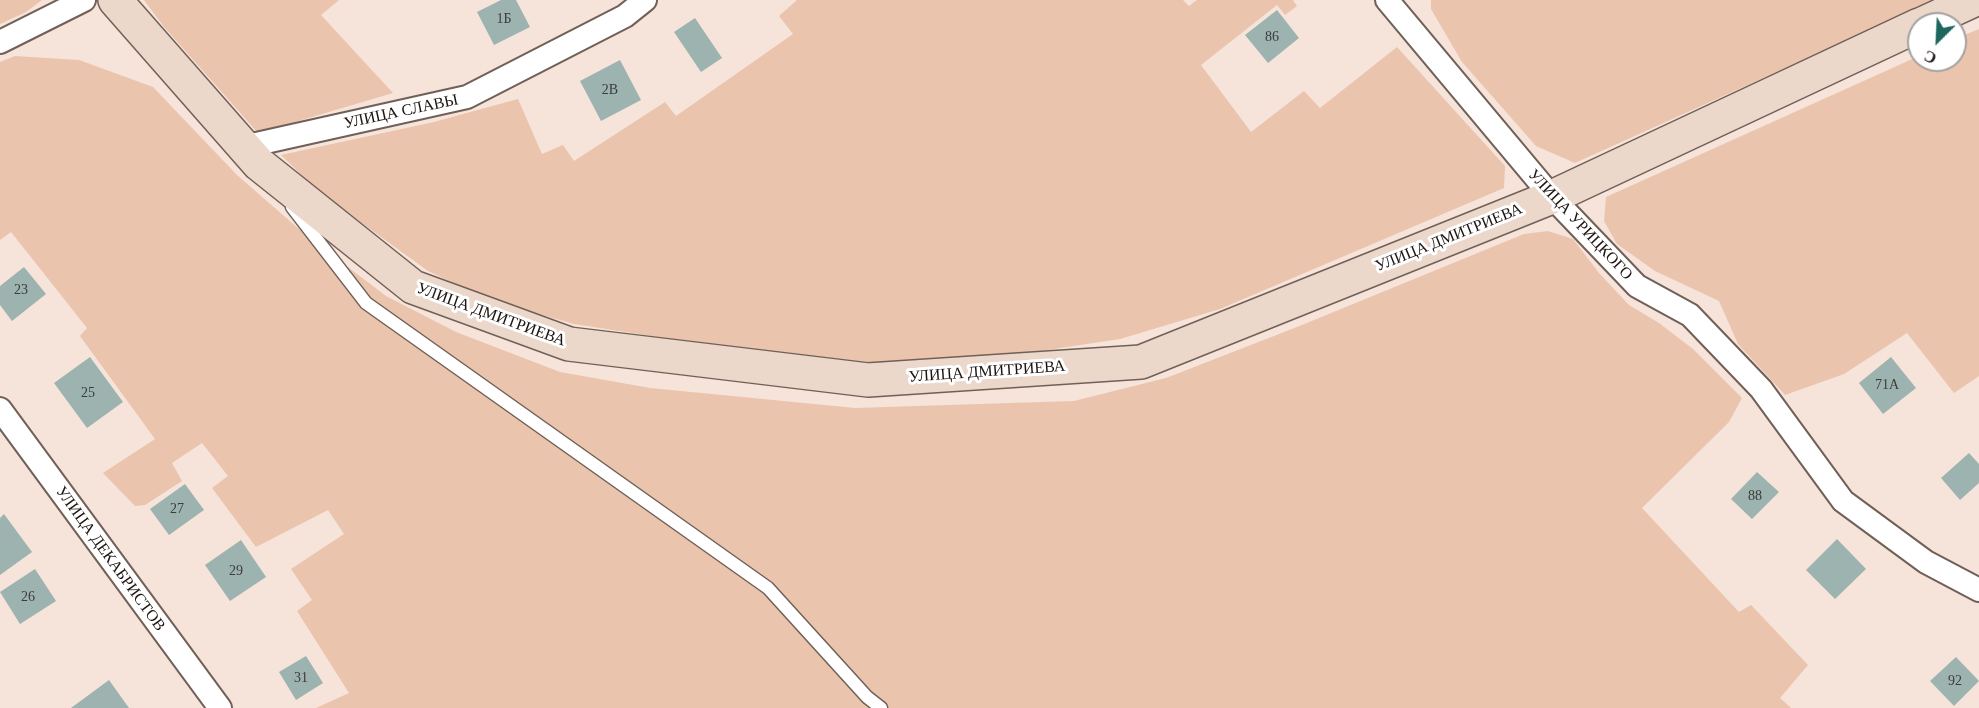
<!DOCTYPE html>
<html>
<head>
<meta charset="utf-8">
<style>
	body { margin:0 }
	#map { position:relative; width:1979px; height:708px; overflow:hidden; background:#f6e3d9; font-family:Georgia,serif }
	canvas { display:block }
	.north { position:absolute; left:1907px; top:12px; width:60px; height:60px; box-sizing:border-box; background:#fff; border:2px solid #a4a1a0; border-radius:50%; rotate:204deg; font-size:16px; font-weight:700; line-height:24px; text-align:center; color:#1b1411 }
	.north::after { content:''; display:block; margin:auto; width:21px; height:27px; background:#1d675f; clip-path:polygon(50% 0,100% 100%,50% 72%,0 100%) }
</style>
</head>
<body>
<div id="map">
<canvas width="1979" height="708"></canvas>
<div class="north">С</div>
</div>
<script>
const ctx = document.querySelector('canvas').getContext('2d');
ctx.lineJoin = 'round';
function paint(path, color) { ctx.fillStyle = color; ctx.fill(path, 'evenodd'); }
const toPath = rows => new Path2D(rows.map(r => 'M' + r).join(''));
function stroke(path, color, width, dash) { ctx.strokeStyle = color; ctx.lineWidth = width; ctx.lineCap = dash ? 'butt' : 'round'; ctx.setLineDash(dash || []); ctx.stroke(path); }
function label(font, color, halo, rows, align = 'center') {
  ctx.font = font + ' Georgia,serif'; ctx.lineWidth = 6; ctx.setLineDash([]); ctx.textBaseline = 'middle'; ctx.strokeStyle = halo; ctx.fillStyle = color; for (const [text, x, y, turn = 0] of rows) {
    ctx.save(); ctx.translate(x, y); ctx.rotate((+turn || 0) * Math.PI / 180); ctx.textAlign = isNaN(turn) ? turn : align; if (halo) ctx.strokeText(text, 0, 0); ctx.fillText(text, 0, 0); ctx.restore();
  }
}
paint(toPath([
	[0,0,42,0,26,12,0,24],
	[144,0,339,0,321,15,393,93,258,133,164,27],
	[797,0,1183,0,1189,6,1197,0,1293,0,1297,6,1285,15,1277,5,1201,65,1251,132,1304,91,1320,108,1397,47,1505,166,1504,188,1220,309,1120,339,1001,357,883,364,735,349,574,324,490,300,428,271,319,192,281,155,434,122,518,99,542,154,563,145,574,161,665,102,676,116,793,34,779,16],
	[1431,0,1930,0,1898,17,1575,163,1536,146,1462,62,1431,9],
	[1979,29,1979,376,1954,393,1907,333,1844,374,1785,395,1738,344,1719,301,1655,271,1617,244,1604,221,1606,197,1919,56,1919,60,1955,60,1955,39],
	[15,56,79,60,153,87,237,175,307,236,386,296,456,332,560,372,650,388,855,408,1074,401,1166,378,1297,327,1524,234,1548,231,1573,239,1599,273,1629,305,1659,323,1693,349,1742,398,1729,422,1642,508,1739,612,1751,605,1808,665,1780,698,1791,708,316,708,349,693,297,611,312,600,291,569,344,534,328,510,256,547,212,488,228,476,202,443,172,463,182,481,145,505,135,506,103,473,155,439,80,336,87,328,11,232,0,240,0,62]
]), '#ebc4ae');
paint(toPath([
	[501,0,516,0,530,27,494,45,477,12],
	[1277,10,1299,38,1268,63,1245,35],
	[695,18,722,58,701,72,674,32],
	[620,60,641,100,601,121,580,81],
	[24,267,46,294,12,321,0,305,0,286],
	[90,357,123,402,87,428,54,383],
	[1891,357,1916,388,1883,414,1859,383],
	[1969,453,1979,464,1979,483,1960,500,1941,478],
	[1757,472,1779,492,1752,519,1731,499],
	[185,484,204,510,169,535,150,509],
	[4,514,32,552,0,575,0,518],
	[1837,539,1866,569,1835,599,1806,570],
	[241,540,266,577,230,601,205,565],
	[35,569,56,601,20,624,0,592],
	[306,656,323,683,296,700,279,672],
	[1956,657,1979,681,1954,706,1930,681],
	[109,680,129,708,71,708]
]), '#9db3b0');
const lane = toPath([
	[292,207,366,303,768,588,867,697,881,708]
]);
const street = toPath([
	[1387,0,1552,197,1637,286,1690,315,1761,389,1843,501,1926,562,1979,590],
	[0,42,84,0],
	[243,147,467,97,625,16,645,0],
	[0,409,220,708]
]);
const secondary = toPath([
	[115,0,259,164,413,287,569,344,868,380,1141,362,1552,197,1919,25],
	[1922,24,1974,0]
]);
stroke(lane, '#706057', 15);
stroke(street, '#706057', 26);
stroke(secondary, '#706057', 36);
stroke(lane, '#fff', 12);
stroke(street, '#fff', 22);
stroke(secondary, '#ecd7cb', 33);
label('14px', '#3c3c39', null, [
	["1Б",504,19],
	["86",1272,37],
	["2В",610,90],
	["23",21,290],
	["71А",1887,385],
	["25",88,393],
	["88",1755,496],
	["27",177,509],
	["29",236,571],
	["26",28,597],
	["31",301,678],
	["92",1955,681]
]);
label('16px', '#1b1411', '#fff', [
	["УЛИЦА СЛАВЫ",401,112,-12],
	["УЛИЦА УРИЦКОГО",1580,225,47],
	["УЛИЦА ДМИТРИЕВА",1449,238,-22],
	["УЛИЦА ДМИТРИЕВА",491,315,20],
	["УЛИЦА ДМИТРИЕВА",987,372,-4],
	["УЛИЦА ДЕКАБРИСТОВ",110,559,54]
]);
</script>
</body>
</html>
